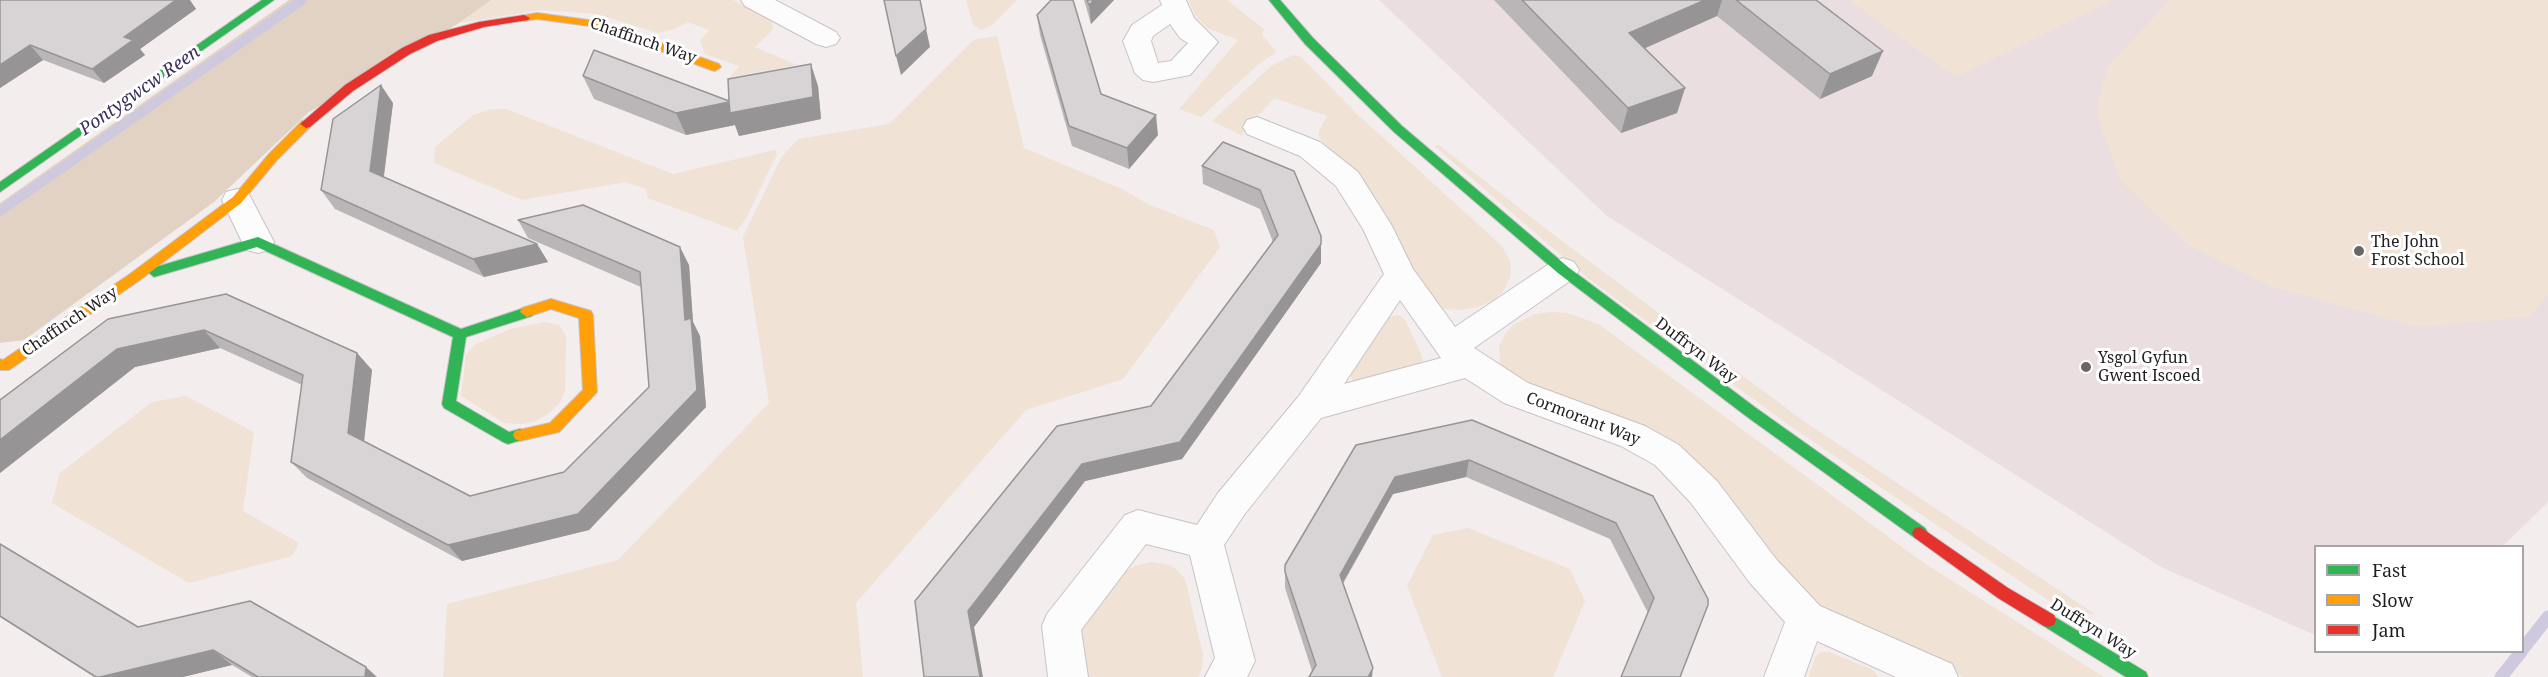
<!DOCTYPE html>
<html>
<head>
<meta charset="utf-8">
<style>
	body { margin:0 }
	#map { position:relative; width:2548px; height:677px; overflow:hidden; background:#f3edee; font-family:"Noto Serif",serif }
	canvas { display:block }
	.legend { position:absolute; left:2314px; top:545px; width:210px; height:108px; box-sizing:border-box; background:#fff; border:2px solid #a6a5a5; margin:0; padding:8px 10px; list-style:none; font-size:18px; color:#211e1f }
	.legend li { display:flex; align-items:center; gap:12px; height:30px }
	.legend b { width:30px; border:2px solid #a6a5a5 }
</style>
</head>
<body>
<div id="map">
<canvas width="2548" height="677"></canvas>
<ul class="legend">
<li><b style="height:8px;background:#30b455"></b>Fast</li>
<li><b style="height:8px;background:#ff9f0a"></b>Slow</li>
<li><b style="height:8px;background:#e5322d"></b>Jam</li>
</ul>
</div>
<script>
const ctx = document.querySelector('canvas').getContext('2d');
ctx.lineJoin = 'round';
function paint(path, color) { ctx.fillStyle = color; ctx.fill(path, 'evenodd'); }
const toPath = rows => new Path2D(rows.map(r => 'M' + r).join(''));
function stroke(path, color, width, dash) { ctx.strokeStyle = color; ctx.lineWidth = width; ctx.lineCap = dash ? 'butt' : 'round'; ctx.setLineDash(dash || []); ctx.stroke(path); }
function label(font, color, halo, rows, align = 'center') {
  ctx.font = font + ' "Noto Serif",serif'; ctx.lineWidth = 6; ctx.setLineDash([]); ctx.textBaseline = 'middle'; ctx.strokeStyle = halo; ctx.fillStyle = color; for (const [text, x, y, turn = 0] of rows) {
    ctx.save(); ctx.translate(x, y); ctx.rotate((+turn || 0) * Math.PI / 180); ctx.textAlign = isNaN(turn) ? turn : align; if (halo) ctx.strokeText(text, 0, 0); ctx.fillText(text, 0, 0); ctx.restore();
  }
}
paint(toPath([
	[1379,0,2548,0,2548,502,2503,546,2316,546,2315,635,2161,567,1607,216]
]), '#ebdee0');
paint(toPath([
	[491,0,733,0,766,16,772,22,773,28,769,34,755,47,797,65,730,77,739,66,705,54,700,41,709,30,688,22,675,29,658,33,597,14,540,10,459,23],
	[966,0,1017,0,992,25,981,30,975,27,972,22],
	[1189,0,1227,0,1264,29,1262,34,1276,52,1260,63,1201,117,1179,109,1238,40,1207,28,1195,15],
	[1849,0,2114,0,1955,77],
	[2170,0,2548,0,2548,295,2529,317,2418,327,2273,287,2188,245,2121,181,2096,112,2107,67],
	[997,36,1024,148,1122,189,1148,204,1214,230,1220,247,1123,379,1026,410,856,603,863,677,443,677,447,604,618,560,769,403,743,237,781,158,798,139,889,124,973,40],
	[1293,55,1301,57,1357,114,1502,246,1511,263,1510,277,1505,289,1494,300,1478,307,1460,310,1445,309,1430,303,1370,190,1354,169,1327,147,1319,137,1319,131,1327,116,1274,98,1241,135,1212,121,1271,66],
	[491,109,506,109,673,174,775,150,777,154,746,218,737,231,648,198,646,189,626,182,522,200,434,163,435,147,473,115],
	[1439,145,1550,232,1805,422,2095,614,2081,614,2054,604,1790,426,1589,279,1434,146],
	[1551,312,1568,313,1600,325,1924,563,2104,677,1963,677,1869,634,1821,605,1791,578,1721,489,1507,375,1500,362,1499,346,1506,333,1513,325,1535,314],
	[1399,315,1405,320,1422,356,1423,365,1354,384,1350,374,1389,317],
	[545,322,559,325,566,336,565,391,559,404,548,414,534,422,521,424,504,423,461,396,466,354,476,344,510,329],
	[186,396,254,432,243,511,299,543,292,556,189,583,52,503,60,473,152,402],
	[1468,528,1570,569,1585,601,1553,677,1442,677,1407,586,1433,535],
	[1152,562,1169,565,1176,569,1185,579,1203,655,1201,671,1198,677,1084,677,1080,632,1120,574,1135,566],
	[1821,652,1829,652,1873,670,1878,677,1808,677,1816,656]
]), '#f0e2d4');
paint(toPath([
	[289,0,491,0,459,23,309,112,214,202,24,340,0,343,0,203]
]), '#e1d2c3');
stroke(toPath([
	[0,211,302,0]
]), '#cfc9e0', 10);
stroke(toPath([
	[2522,650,2548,617],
	[2501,677,2521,652]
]), '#cfc9e0', 13);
const street = toPath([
	[741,0,775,0,836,32,840,38,836,44,826,47,816,44,745,6,741,0],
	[1160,0,1186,0,1194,18,1218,42,1190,75,1153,82,1143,80,1135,73,1123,41,1132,25,1162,5,1160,0],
	[1170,24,1180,38,1188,43,1171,61,1158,63,1151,41,1153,36,1170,24],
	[1257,117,1320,142,1358,172,1392,226,1413,269,1455,327,1552,262,1563,258,1574,262,1579,270,1574,278,1474,348,1528,383,1645,426,1679,445,1717,481,1776,559,1820,606,1952,664,1958,677,1896,677,1817,641,1804,677,1764,677,1785,622,1750,583,1691,503,1655,465,1621,446,1504,403,1465,378,1321,418,1244,515,1224,545,1255,661,1247,677,1205,677,1215,658,1190,555,1146,544,1081,630,1088,677,1048,677,1042,626,1047,614,1125,515,1138,510,1197,525,1218,493,1298,397,1384,274,1363,229,1336,186,1300,156,1247,134,1243,127,1247,120,1257,117],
	[1400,300,1441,358,1344,384,1400,300],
	[237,189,248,192,252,200,274,242,269,250,258,253,247,250,242,242,222,200,226,192,237,189]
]);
const fast = toPath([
	[262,0,274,0,0,192,0,182,262,0],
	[1269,0,1280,0,1313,38,1402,126,1568,267,1756,408,1925,528,1928,533,1925,538,1920,539,1915,538,1746,416,1558,273,1394,132,1305,44,1269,0],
	[258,237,461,329,527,307,532,308,534,312,532,316,466,337,456,401,509,432,520,429,525,431,527,435,525,439,508,444,503,442,444,408,442,404,453,337,257,247,154,277,148,272,149,269,258,237],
	[2048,613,2146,672,2148,677,2126,677,2042,625,2040,620,2042,615,2048,613]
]);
const slow = toPath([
	[537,13,603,22,719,64,721,67,715,71,711,70,597,27,537,19,524,21,518,18,520,16,537,13],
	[306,120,312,124,310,127,277,160,241,203,140,280,9,370,0,370,0,359,3,360,130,274,233,197,269,154,302,121,306,120],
	[551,299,591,311,593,315,597,392,559,432,520,441,515,439,513,435,515,431,550,423,583,390,579,318,551,309,527,317,520,312,522,308,551,299]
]);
const jam = toPath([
	[524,15,530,18,528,20,484,27,437,41,410,54,353,91,310,127,306,128,300,124,345,85,402,48,429,35,479,22,524,15],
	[1920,527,2008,588,2054,615,2056,620,2054,625,2048,627,2042,625,1998,598,1915,538,1912,533,1915,528,1920,527]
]);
stroke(street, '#c8c3c4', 2);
stroke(fast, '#c8c3c4', 2);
stroke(slow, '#c8c3c4', 2);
stroke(jam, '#c8c3c4', 2);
paint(street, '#fdfcfc');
paint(fast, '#30b455');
paint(slow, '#ff9f0a');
paint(jam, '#e5322d');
paint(toPath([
	[0,0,196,9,140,49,145,55,104,83,43,60,0,88],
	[1084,0,1114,0,1091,24],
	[1494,0,1816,0,1872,76,1820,99,1717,16,1645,48,1685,88,1677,113,1621,133],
	[1037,15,1101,94,1158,135,1129,169,1072,146,1040,35],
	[583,76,729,101,818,86,821,119,739,136,735,125,686,135,594,99],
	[393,103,384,177,537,244,548,262,484,277,335,209,321,190],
	[1223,142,1321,263,1182,459,1085,481,974,627,915,601,1151,406,1273,242,1260,209,1203,184,1202,166],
	[518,220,689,265,693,322,700,336,706,407,589,530,462,561,307,478,291,462,302,385,220,348,135,367,0,473,0,400,226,294,357,353,372,370,364,442,470,496,564,472,649,387,641,287,528,238],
	[1472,420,1653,496,1708,599,1648,613,1610,539,1466,477,1393,494,1343,584,1373,668,1312,671,1285,588,1285,565],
	[0,544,138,627,377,677,252,677,232,665,183,677,94,677,0,617]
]), '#bab6b8');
paint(toPath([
	[176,0,190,0,196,9,140,49,145,55,104,83,92,69,124,37],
	[920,0,930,47,901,75,896,56],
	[1094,0,1114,0,1091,24,1089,5],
	[1705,0,1722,0,1717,16,1623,58,1629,33],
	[30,45,43,60,0,88,0,65],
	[1883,51,1872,76,1820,99,1830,74],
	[811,64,818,86,821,119,739,136,735,125,686,135,676,113,729,102],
	[381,85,393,103,382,189,370,171],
	[1685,88,1677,113,1621,133,1628,108],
	[1156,115,1158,135,1129,169,1127,148],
	[537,244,548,262,484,277,473,259],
	[1321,244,1321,263,1182,459,1085,481,974,627,983,677,980,677,968,611,1082,464,1180,442],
	[680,247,689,265,693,322,700,336,706,407,589,530,462,561,448,545,697,390,685,320],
	[204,330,220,348,135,367,0,473,0,440,117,349],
	[357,353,372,370,363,450,348,433],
	[1469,460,1466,477,1393,494,1338,591,1340,575,1395,477],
	[213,650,232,665,183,677,100,677],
	[366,667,377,677,365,677],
	[1373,668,1372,677,1368,677]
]), '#979496');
const building = toPath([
	[0,0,176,0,124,37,133,40,92,69,30,45,0,65,0,0],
	[884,0,920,0,926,29,896,56,884,0],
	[1051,0,1073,0,1101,94,1156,115,1127,148,1069,126,1037,15,1051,0],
	[1087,0,1094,0,1089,5,1087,0],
	[1522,0,1705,0,1629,33,1685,88,1628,108,1522,0],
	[1736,0,1816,0,1883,51,1830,74,1736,0],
	[594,50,729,101,728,79,811,64,813,97,730,113,729,102,676,113,583,76,594,50],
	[381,85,370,171,537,244,473,259,321,190,333,119,381,85],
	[1223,142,1294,171,1321,236,1321,244,1180,442,1082,464,968,611,980,677,924,677,915,601,1057,426,1151,406,1278,235,1260,190,1202,166,1223,142],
	[583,205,680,247,685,320,691,318,697,390,578,514,448,545,291,462,303,375,204,330,117,349,0,440,0,400,108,319,226,294,357,353,348,433,470,496,564,472,649,387,640,272,518,220,583,205],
	[1472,420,1653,496,1708,599,1708,605,1680,677,1621,677,1654,598,1616,523,1469,460,1395,477,1340,575,1373,668,1368,677,1309,677,1316,665,1285,572,1285,565,1356,445,1472,420],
	[0,544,138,627,250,601,366,667,365,677,258,677,213,650,100,677,96,677,0,616,0,544]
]);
paint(building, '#d8d4d6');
stroke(building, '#979496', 1.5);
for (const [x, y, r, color] of [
	[2359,251,6,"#6a6667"],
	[2086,367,6,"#6a6667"]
]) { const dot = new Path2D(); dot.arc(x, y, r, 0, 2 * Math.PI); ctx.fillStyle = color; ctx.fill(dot); stroke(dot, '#fff', 2); }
label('16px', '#211e1f', '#fff', [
	["Chaffinch Way",643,41,19],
	["Chaffinch Way",70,322,-34],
	["Duffryn Way",1696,351,37],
	["Cormorant Way",1583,419,21],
	["Duffryn Way",2093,629,32]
]);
label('16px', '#211e1f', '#fff', [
	["The John",2371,242],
	["Frost School",2371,260],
	["Ysgol Gyfun",2098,358],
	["Gwent Iscoed",2098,376]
], 'left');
label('italic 18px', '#3b2f5b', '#fff', [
	["Pontygwcw Reen",140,91,-35]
]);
</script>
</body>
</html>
